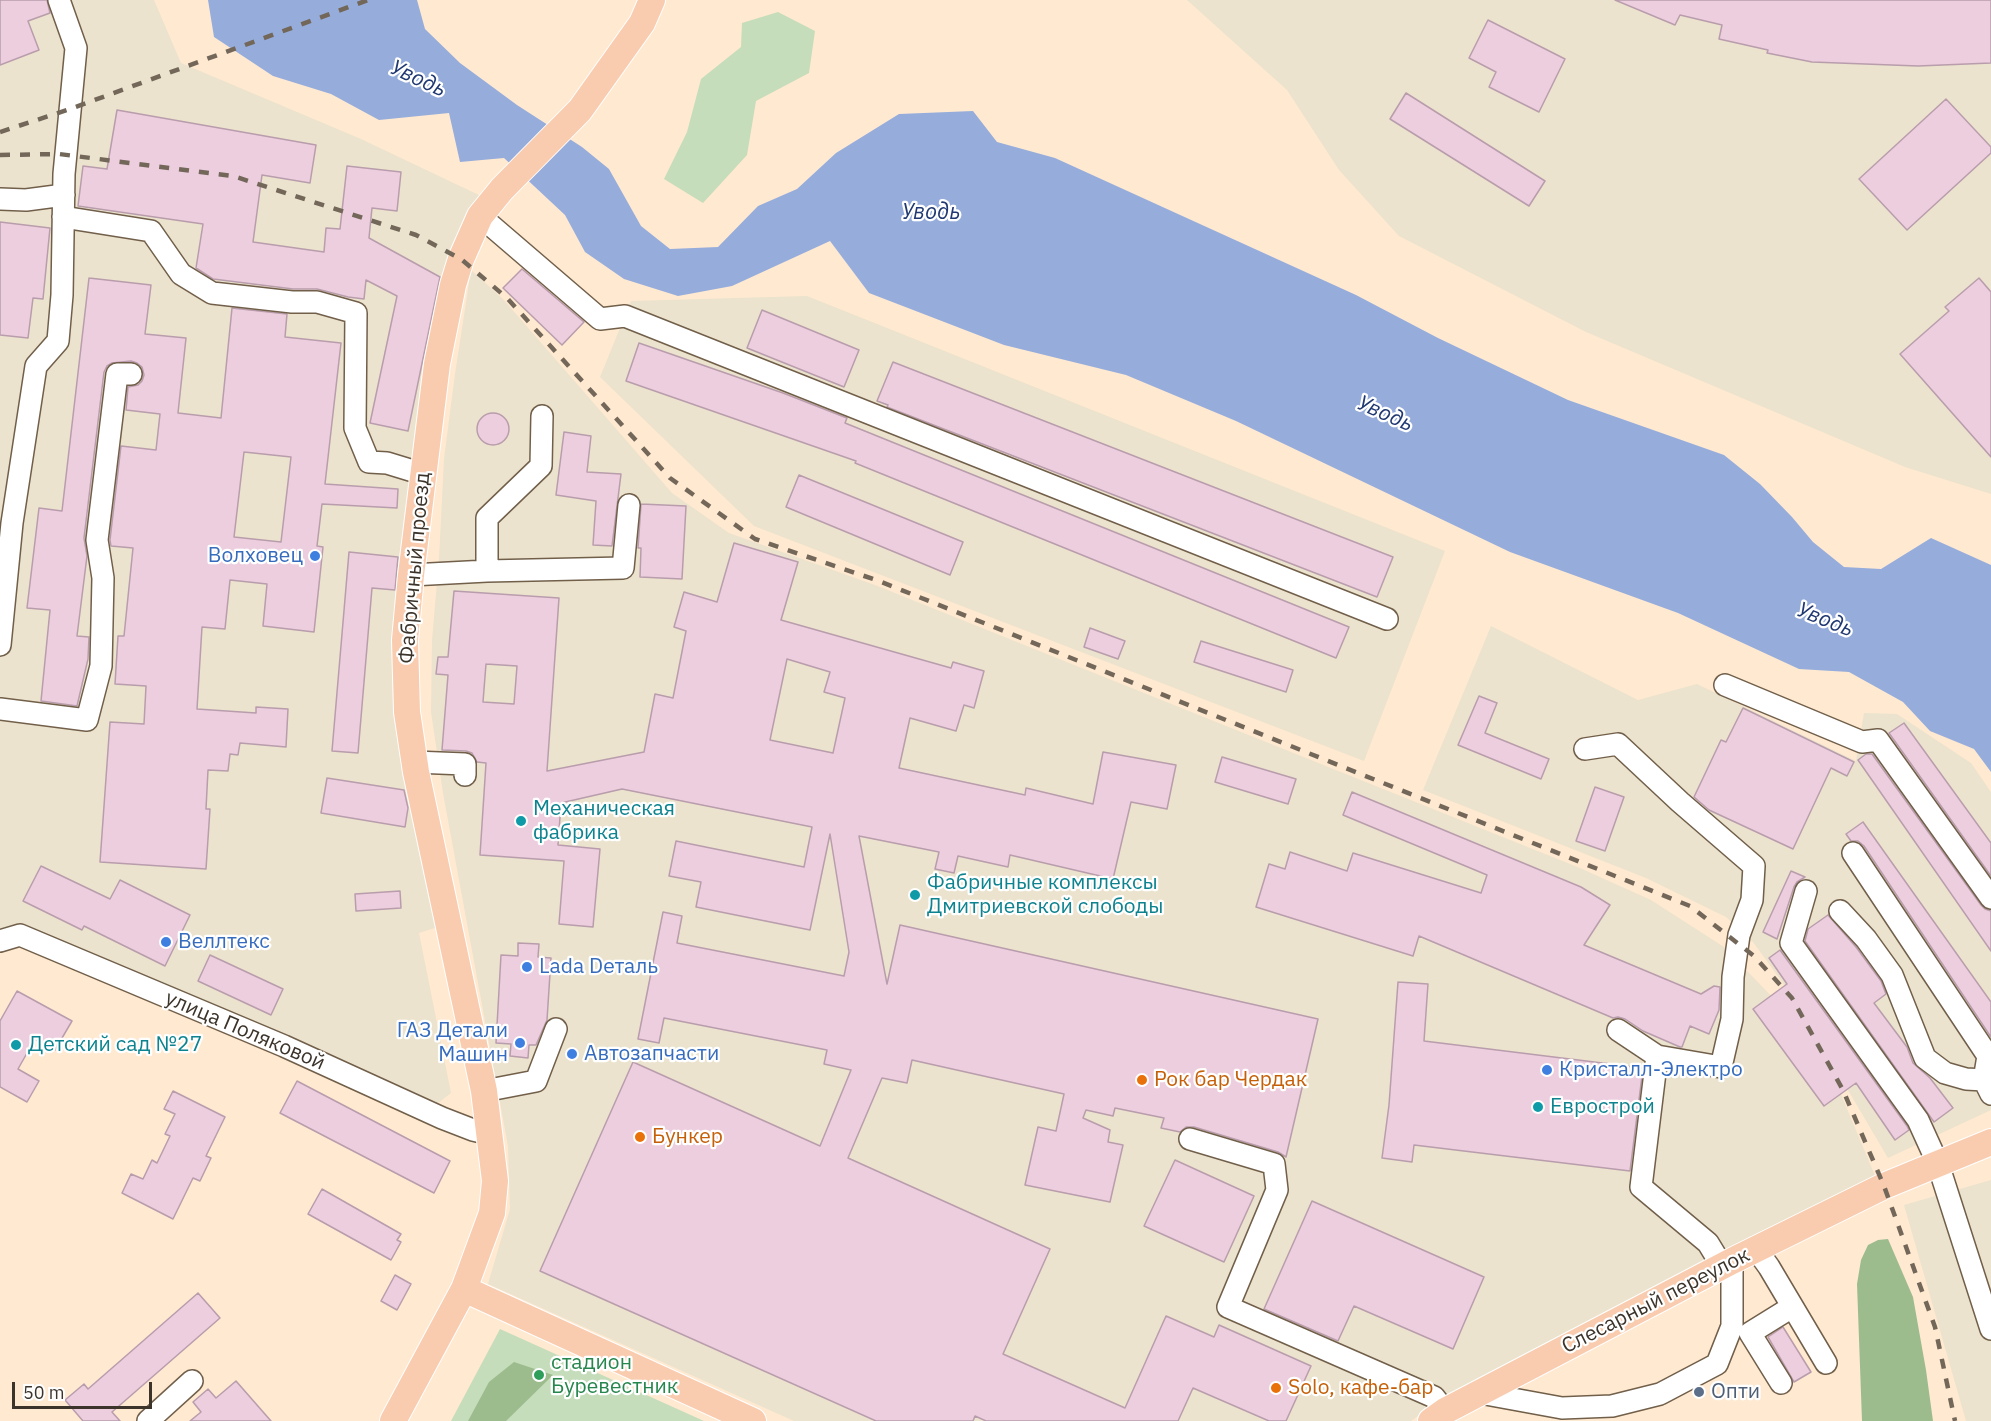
<!DOCTYPE html>
<html>
<head>
<meta charset="utf-8">
<style>
	body { margin:0 }
	#map { position:relative; width:1991px; height:1421px; overflow:hidden; background:#ffe9d1; font-family:"IBM Plex Sans",sans-serif }
	canvas { display:block }
	.scale { position:absolute; left:12px; top:1382px; width:140px; height:27px; box-sizing:border-box; border:3px solid #3c342b; border-top:0; padding-left:8px; font-size:18px; line-height:21px; white-space:nowrap; color:#3c342b; -webkit-text-stroke:4px #fff; paint-order:stroke }
</style>
</head>
<body>
<div id="map">
<canvas width="1991" height="1421"></canvas>
<div class="scale">50 m</div>
</div>
<script>
const ctx = document.querySelector('canvas').getContext('2d');
ctx.lineJoin = 'round';
function paint(path, color) { ctx.fillStyle = color; ctx.fill(path, 'evenodd'); }
const toPath = rows => new Path2D(rows.map(r => 'M' + r).join(''));
function stroke(path, color, width, dash) { ctx.strokeStyle = color; ctx.lineWidth = width; ctx.lineCap = dash ? 'butt' : 'round'; ctx.setLineDash(dash || []); ctx.stroke(path); }
function label(font, color, halo, rows, align = 'center') {
  ctx.font = font + ' "IBM Plex Sans",sans-serif'; ctx.lineWidth = 4.5; ctx.setLineDash([]); ctx.textBaseline = 'middle'; ctx.strokeStyle = halo; ctx.fillStyle = color; for (const [text, x, y, turn = 0] of rows) {
    ctx.save(); ctx.translate(x, y); ctx.rotate((+turn || 0) * Math.PI / 180); ctx.textAlign = isNaN(turn) ? turn : align; if (halo) ctx.strokeText(text, 0, 0); ctx.fillText(text, 0, 0); ctx.restore();
  }
}
paint(toPath([
	[0,0,154,0,181,63,361,139,481,196,461,233,401,649,444,925,419,933,451,1093,433,1107,0,937],
	[1187,0,1991,0,1991,494,1905,467,1586,332,1399,236,1339,170,1287,90],
	[471,270,503,299,672,493,729,533,875,585,1580,868,1651,900,1724,947,1778,1003,1840,1092,1876,1178,1442,1399,1411,1421,794,1421,488,1284,510,1209,508,1146,443,793,431,712,432,640,439,559,444,459,455,374],
	[807,296,1445,551,1364,761,754,526,600,377,631,301],
	[1491,626,1638,700,1697,684,1856,761,1864,713,1897,714,1971,763,1991,792,1991,1110,1888,1158,1793,997,1753,942,1726,917,1646,878,1423,790],
	[1991,1180,1991,1421,1966,1421,1904,1205]
]), '#ebe3cd');
paint(toPath([
	[778,12,815,31,809,73,756,101,747,155,703,203,664,179,687,132,701,79,741,47,742,23],
	[500,1329,704,1421,451,1421]
]), '#c5ddbb');
paint(toPath([
	[1888,1239,1913,1297,1926,1370,1933,1421,1862,1421,1857,1284,1861,1260,1868,1245,1878,1240],
	[514,1362,553,1375,506,1421,468,1421,489,1382]
]), '#9cbc8e');
paint(toPath([
	[208,0,417,0,425,29,460,63,517,105,582,147,609,169,641,226,670,249,718,247,758,206,797,189,836,153,899,114,973,111,997,142,1055,158,1178,214,1356,295,1438,338,1568,400,1724,455,1760,484,1792,517,1813,542,1844,567,1881,569,1931,538,1991,565,1991,772,1974,749,1930,731,1903,702,1849,672,1799,669,1678,613,1510,552,1236,421,1126,375,1004,345,869,293,830,241,732,286,678,296,624,279,585,252,565,215,504,158,460,162,449,113,379,120,331,94,273,76,214,37]
]), '#96addc');
const building = toPath([
	[0,0,47,0,50,13,28,21,39,50,0,65,0,0],
	[1615,0,1991,0,1991,63,1918,66,1812,62,1767,53,1768,50,1719,39,1722,25,1680,15,1675,25,1615,0],
	[1488,20,1565,59,1539,112,1489,87,1496,72,1469,58,1488,20],
	[1406,93,1545,181,1529,206,1390,119,1406,93],
	[1946,99,1991,147,1991,153,1907,230,1859,179,1946,99],
	[117,110,316,145,310,183,262,175,253,242,324,252,326,228,340,229,347,166,401,172,397,211,372,208,369,238,440,277,408,431,370,423,397,296,366,280,364,299,348,297,317,289,293,289,213,279,196,268,203,224,78,206,83,166,107,169,117,110],
	[0,222,50,228,43,299,33,298,28,338,0,335,0,222],
	[522,269,584,322,562,345,503,288,522,269],
	[89,278,151,285,145,334,186,338,178,413,221,418,232,308,287,314,285,337,341,343,325,484,398,489,397,508,322,504,317,546,323,547,314,632,263,626,267,584,230,580,225,629,202,627,197,709,256,713,256,707,288,709,286,747,240,743,238,755,230,754,228,771,208,770,206,809,210,809,206,869,100,862,110,722,144,724,146,686,115,684,118,636,124,636,133,548,111,546,110,540,121,446,156,450,160,414,126,410,128,387,138,385,142,381,144,375,142,367,137,363,131,361,112,363,107,366,104,372,84,538,87,556,77,636,89,637,88,659,77,706,41,701,50,610,27,608,39,508,62,511,89,278],
	[244,452,291,457,281,542,234,537,244,452],
	[1979,278,1991,292,1991,457,1900,354,1949,311,1945,307,1979,278],
	[762,310,859,350,844,387,747,348,762,310],
	[639,343,783,393,847,418,845,423,1349,627,1336,658,855,463,856,461,626,381,639,343],
	[893,362,1393,557,1377,597,887,407,888,405,877,401,893,362],
	'477 429a16 16 0 1 1 32 0a16 16 0 1 1-32 0Z',
	[564,432,591,436,587,472,621,474,612,546,593,545,596,501,556,495,564,432],
	[799,475,963,542,950,575,786,507,799,475],
	[641,504,686,506,682,579,640,577,641,548,638,548,641,504],
	[734,543,798,562,781,620,951,668,953,662,984,671,974,708,964,705,956,731,910,718,899,768,1025,795,1026,788,1093,804,1103,752,1176,765,1167,809,1131,802,1113,879,1010,855,1008,867,958,856,954,873,935,869,939,852,859,836,887,984,900,925,1318,1019,1286,1157,1278,1152,1194,1127,1186,1127,1180,1132,1161,1128,1164,1118,1115,1108,1113,1116,1086,1110,1083,1118,1110,1130,1108,1142,1123,1145,1110,1202,1025,1185,1038,1127,1056,1131,1064,1094,912,1060,907,1083,882,1078,848,1158,1050,1249,1003,1354,1125,1408,1166,1316,1214,1337,1219,1325,1311,1366,1286,1421,1269,1421,1193,1388,1178,1421,986,1421,975,1416,973,1421,876,1421,540,1271,633,1062,820,1146,851,1070,824,1064,827,1050,664,1018,659,1043,638,1039,663,912,682,916,677,943,844,976,849,952,830,834,810,930,696,907,701,882,669,876,676,841,804,867,812,827,622,789,561,803,558,845,600,849,593,927,559,924,564,861,480,855,486,763,477,762,472,753,466,751,442,750,448,675,436,674,438,657,448,657,454,591,559,598,547,771,644,752,655,694,673,698,686,631,674,627,684,592,717,602,734,543],
	[787,659,830,672,824,692,845,698,833,753,770,740,787,659],
	[486,664,517,666,514,704,483,702,486,664],
	[349,552,398,557,395,590,372,588,358,753,332,751,349,552],
	[1090,628,1125,641,1118,659,1084,647,1090,628],
	[1201,641,1293,670,1286,692,1194,662,1201,641],
	[1479,696,1497,703,1485,733,1549,759,1541,779,1458,745,1479,696],
	[1743,708,1854,762,1847,776,1831,768,1793,849,1709,810,1694,797,1721,740,1726,742,1743,708],
	[1904,723,1991,843,1991,876,1889,733,1904,723],
	[1866,754,1872,754,1981,905,1985,909,1991,911,1991,951,1858,760,1866,754],
	[1222,757,1296,779,1288,804,1215,782,1222,757],
	[327,778,404,790,408,808,405,827,321,813,327,778],
	[1595,787,1624,797,1605,851,1576,841,1595,787],
	[1352,792,1581,887,1610,905,1584,945,1701,994,1714,986,1720,987,1719,1010,1709,1034,1690,1026,1682,1047,1680,1047,1643,1031,1625,1019,1618,1017,1613,1018,1419,936,1413,956,1256,907,1269,864,1285,869,1290,852,1347,871,1353,853,1481,893,1487,875,1343,815,1352,792],
	[1863,822,1991,1002,1991,1037,1864,846,1858,841,1851,841,1846,834,1863,822],
	[41,866,110,899,120,880,190,915,165,966,84,926,82,930,23,901,41,866],
	[1791,871,1805,877,1797,882,1794,887,1777,939,1763,932,1791,871],
	[400,891,401,908,356,911,355,894,400,891],
	[1828,915,1856,947,1881,981,1886,994,1874,1003,1907,1047,1913,1063,1930,1078,1953,1108,1934,1122,1805,941,1808,929,1828,915],
	[518,943,539,944,538,957,551,958,547,1020,536,1045,529,1045,528,1058,510,1056,511,1044,496,1043,501,955,518,956,518,943],
	[1780,950,1907,1126,1909,1130,1895,1140,1856,1083,1824,1106,1753,1009,1787,984,1769,958,1780,950],
	[210,955,283,989,271,1015,198,981,210,955],
	[1398,982,1428,984,1424,1041,1643,1068,1630,1171,1414,1145,1412,1162,1382,1158,1389,1105,1398,982],
	[17,991,72,1021,55,1050,35,1039,18,1069,39,1081,27,1102,0,1087,0,1021,17,991],
	[297,1081,450,1161,434,1193,280,1113,297,1081],
	[173,1091,225,1117,206,1156,211,1158,200,1181,193,1178,173,1219,122,1193,131,1174,143,1179,152,1160,157,1163,170,1136,165,1134,175,1114,164,1109,173,1091],
	[1175,1160,1254,1196,1224,1262,1144,1226,1175,1160],
	[322,1189,401,1234,397,1240,401,1242,391,1260,308,1214,322,1189],
	[1312,1201,1484,1277,1453,1349,1354,1306,1338,1341,1264,1309,1312,1201],
	[395,1275,411,1284,397,1310,381,1301,395,1275],
	[198,1293,220,1318,112,1412,120,1421,83,1421,65,1400,84,1384,88,1389,198,1293],
	[1783,1327,1811,1372,1794,1382,1768,1337,1783,1327],
	[236,1381,271,1421,190,1421,201,1412,193,1402,208,1389,216,1398,236,1381]
]);
paint(building, '#eccede');
stroke(building, '#b99dac', 1.5);
const minor = toPath([
	[0,199,26,200,64,195],
	[480,216,600,319,625,316,1387,619],
	[63,217,151,231,181,274,212,293,292,302,317,302,356,313,355,428,369,462,387,463,423,474],
	[487,571,623,568,629,505],
	[411,575,487,571,487,518,541,466,542,416],
	[0,645,12,523,36,366,58,341,62,295,64,174,76,48,59,0],
	[1725,685,1862,742,1878,740,1991,898],
	[0,709,87,720,101,666,103,578,97,540,117,374,131,374],
	[1585,749,1618,744,1680,802,1754,866,1752,900,1739,935,1733,977,1732,1019,1721,1067,1657,1056],
	[414,762,465,764,465,775],
	[1853,853,1988,1056,1984,1080,1991,1094],
	[1806,891,1791,943,1918,1120,1938,1164,1991,1329],
	[1840,911,1866,939,1892,975,1925,1058,1945,1073,1966,1079,1984,1080],
	[0,941,20,935,284,1046,442,1118,473,1130,490,1134],
	[1618,1030,1657,1056,1641,1187,1708,1243,1722,1266],
	[484,1091,536,1081,556,1029],
	[1190,1139,1274,1164,1277,1190,1228,1307,1434,1397,1445,1411],
	[1756,1249,1769,1267,1826,1363],
	[1781,1383,1750,1333,1792,1307],
	[1480,1393,1562,1408,1612,1406,1660,1394,1717,1364,1732,1326,1732,1261],
	[148,1421,192,1381]
]);
const major = toPath([
	[464,1289,753,1421],
	[393,1421,464,1289,492,1213,495,1181,484,1091,416,772,407,712,405,640,411,575,437,364,453,285,461,259,480,216,502,189,580,110,642,23,652,0],
	[1431,1421,1445,1411,1732,1261,1884,1186,1991,1142]
]);
stroke(minor, '#715f4a', 24);
stroke(major, '#fff', 28);
stroke(minor, '#fff', 21);
stroke(major, '#f9ccaf', 26);
stroke(toPath([
	[0,132,70,109,368,0],
	[0,155,59,154,233,176,416,235,461,259,507,298,670,478,755,539,879,581,1690,906,1754,956,1792,998,1843,1090,1884,1186,1935,1327,1955,1421]
]), '#73675a', 4.5, [10, 10]);
for (const [x, y, r, color] of [
	[315,556,6,"#3f7fe0"],
	[521,821,6,"#0f9aa8"],
	[915,895,6,"#0f9aa8"],
	[166,942,6,"#3f7fe0"],
	[527,967,6,"#3f7fe0"],
	[520,1043,6,"#3f7fe0"],
	[16,1045,6,"#0f9aa8"],
	[572,1054,6,"#3f7fe0"],
	[1547,1070,6,"#3f7fe0"],
	[1142,1080,6,"#e8710a"],
	[1538,1107,6,"#0f9aa8"],
	[640,1137,6,"#e8710a"],
	[539,1375,6,"#2e9e5b"],
	[1276,1388,6,"#e8710a"],
	[1699,1392,6,"#5c6f8a"]
]) { const dot = new Path2D(); dot.arc(x, y, r, 0, 2 * Math.PI); ctx.fillStyle = color; ctx.fill(dot); stroke(dot, '#fff', 2); }
label('21px', '#366cbe', '#fff', [
	["Волховец",303,556,"right"],
	["Веллтекс",178,942],
	["Lada Dеталь",539,967],
	["ГАЗ Детали",508,1031,"right"],
	["Машин",508,1055,"right"],
	["Автозапчасти",584,1054],
	["Кристалл-Электро",1559,1070]
], 'left');
label('21px', '#3c342b', '#fff', [
	["Фабричный проезд",415,568,-85],
	["улица Поляковой",245,1031,23],
	["Слесарный переулок",1656,1301,-27]
]);
label('21px', '#0d838f', '#fff', [
	["Механическая",533,809],
	["фабрика",533,833],
	["Фабричные комплексы",927,883],
	["Дмитриевской слободы",927,907],
	["Детский сад №27",28,1045],
	["Еврострой",1550,1107]
], 'left');
label('21px', '#c56008', '#fff', [
	["Рок бар Чердак",1154,1080],
	["Бункер",652,1137],
	["Solo, кафе-бар",1288,1388]
], 'left');
label('21px', '#27864d', '#fff', [
	["стадион",551,1363],
	["Буревестник",551,1387]
], 'left');
label('21px', '#4e5e75', '#fff', [
	["Опти",1711,1392]
], 'left');
label('italic 22px', '#213972', '#fff', [
	["Уводь",418,79,25],
	["Уводь",931,213],
	["Уводь",1385,414,24],
	["Уводь",1825,620,22]
]);
</script>
</body>
</html>
